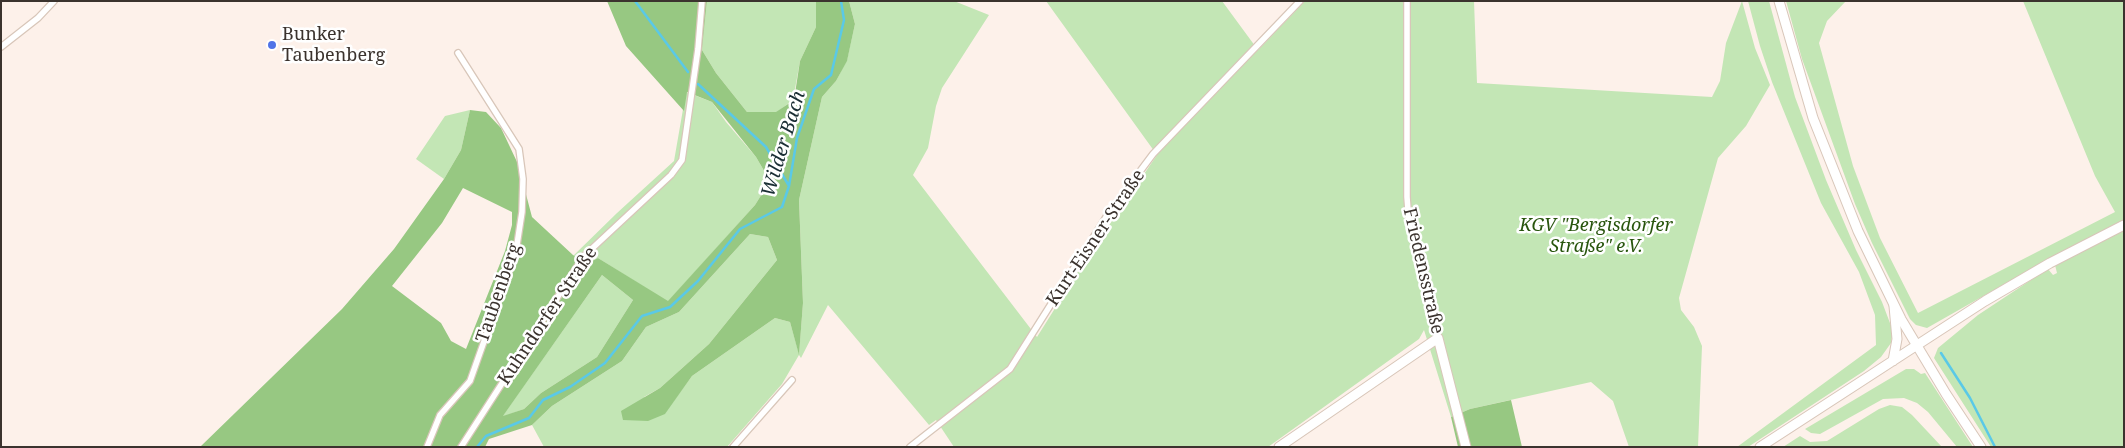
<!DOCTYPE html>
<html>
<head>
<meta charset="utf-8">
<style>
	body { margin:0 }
	#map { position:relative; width:2125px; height:448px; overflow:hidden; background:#fdf1ea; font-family:"Noto Serif",serif }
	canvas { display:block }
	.frame { position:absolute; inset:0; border:2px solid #3b332e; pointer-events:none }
</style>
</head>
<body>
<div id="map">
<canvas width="2125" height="448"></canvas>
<div class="frame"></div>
</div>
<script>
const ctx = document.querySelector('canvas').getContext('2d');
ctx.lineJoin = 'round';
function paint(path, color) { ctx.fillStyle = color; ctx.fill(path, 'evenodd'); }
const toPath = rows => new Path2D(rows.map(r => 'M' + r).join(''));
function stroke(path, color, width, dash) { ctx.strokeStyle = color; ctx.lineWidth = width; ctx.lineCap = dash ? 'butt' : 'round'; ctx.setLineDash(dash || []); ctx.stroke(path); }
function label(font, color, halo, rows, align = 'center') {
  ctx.font = font + ' "Noto Serif",serif'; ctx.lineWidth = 5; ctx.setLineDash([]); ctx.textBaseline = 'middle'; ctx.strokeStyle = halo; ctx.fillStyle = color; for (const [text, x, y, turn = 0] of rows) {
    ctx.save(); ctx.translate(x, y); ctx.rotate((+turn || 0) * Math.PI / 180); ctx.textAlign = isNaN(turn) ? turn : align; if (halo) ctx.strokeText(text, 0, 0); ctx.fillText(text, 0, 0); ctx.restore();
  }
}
paint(toPath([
	[707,1,816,1,816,27,800,61,793,100,777,112,747,112,716,73,702,50],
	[849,1,954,1,989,15,942,88,936,106,928,148,913,175,1037,337,1086,259,1157,155,1046,1,1222,1,1258,50,1305,1,1474,1,1477,83,1712,97,1720,81,1726,43,1742,1,1755,48,1770,85,1746,126,1718,158,1679,298,1681,310,1694,327,1702,346,1698,447,1629,447,1613,401,1591,382,1470,409,1451,417,1424,330,1419,339,1268,447,954,447,936,420,929,425,828,305,801,358,799,355,782,384,727,447,544,447,532,425,552,406,622,361,646,327,679,312,750,234,768,237,777,260,709,344,660,388,644,397,664,414,692,376,775,318,790,322,799,354,803,303,799,200,822,97,836,81,847,60,855,24],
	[1748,1,1769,1,1795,97,1826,180,1856,250,1882,302,1893,331,1891,343,1881,357,1864,371,1748,447,1737,447,1876,345,1875,315,1859,272,1821,203,1772,82,1760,46],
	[1786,1,1846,1,1827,21,1819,43,1853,166,1880,238,1918,313,2115,212,2095,176,2023,1,2124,1,2124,222,2054,256,1927,328,1916,325,1910,319,1872,243,1855,204,1802,59],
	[686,92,712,102,726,122,756,157,770,181,755,205,668,302,598,258,586,264,573,256,617,213,674,161],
	[470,110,461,150,444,179,416,159,445,116],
	[2124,230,2124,447,1991,447,1934,358,1938,348,1978,315,2043,272,2048,269,2053,275,2057,273,2055,265],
	[602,275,633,300,597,357,541,393,524,409,502,417],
	[1906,369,1914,369,1921,374,1925,373,1973,447,1957,447,1928,412,1917,403,1904,398,1883,399,1820,434,1811,433,1805,429],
	[1890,405,1902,407,1912,415,1942,447,1783,447,1800,436,1810,442,1827,441,1879,409]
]), '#c3e6b5');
paint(toPath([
	[607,1,707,1,702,50,716,73,747,112,776,112,794,100,800,61,816,27,816,1,849,1,855,24,847,61,836,81,822,97,799,200,803,303,799,355,790,322,775,318,692,376,665,414,648,421,623,420,621,411,660,388,709,344,777,260,768,237,750,234,679,312,646,327,622,361,552,406,532,425,489,439,485,447,200,447,342,309,394,249,444,179,461,150,470,110,486,112,501,128,518,164,532,217,573,255,586,264,598,258,668,301,755,205,770,181,756,157,712,102,687,92,684,111,626,46],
	[463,188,512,212,512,225,505,251,466,349,451,341,441,323,392,286,442,223],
	[602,275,633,300,597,357,541,393,524,409,503,416],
	[1511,400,1522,447,1458,447,1451,417,1470,409]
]), '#97c882');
stroke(toPath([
	[635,1,688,72],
	[698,84,766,147,789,186],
	[1941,353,1970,398,1995,447],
	[477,447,486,436,529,418,543,400,570,387,605,363,642,316,670,307,698,281,740,229,782,207,789,186,797,138,814,89,831,75,844,20,841,1]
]), '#5ac9e7', 2.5);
const street = toPath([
	[1407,1,1407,197,1409,223,1438,338],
	[1,47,38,18,54,1],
	[427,447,440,415,470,381,516,251,522,212,523,179,519,149,458,53],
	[461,447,584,256,671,175,682,160,698,49,702,1],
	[733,447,792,380],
	[910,447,1010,369,1108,214,1153,154,1300,1]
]);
const secondary = toPath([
	[1893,361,1897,339,1894,306],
	[1279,447,1438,338,1466,447],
	[1760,447,1985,301,2050,263,2124,225]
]);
const primary = toPath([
	[1779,1,1813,118,1858,231,1901,319,1946,394,1981,447]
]);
stroke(street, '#d8c6b9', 8);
stroke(secondary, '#d8c6b9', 11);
stroke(primary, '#d8c6b9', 11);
stroke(street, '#fff', 5.5);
stroke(secondary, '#fff', 9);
stroke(primary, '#fff', 9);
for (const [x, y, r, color] of [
	[272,45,5,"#5073e7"]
]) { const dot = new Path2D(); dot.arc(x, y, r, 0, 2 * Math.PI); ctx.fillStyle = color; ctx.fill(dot); stroke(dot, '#fff', 2); }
label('18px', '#3b332e', '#fff', [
	["Bunker",282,35],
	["Taubenberg",282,56]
], 'left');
label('italic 18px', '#28550d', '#fff', [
	["KGV \"Bergisdorfer",1596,226],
	["Straße\" e.V.",1596,247]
]);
label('18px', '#3b332e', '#fff', [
	["Kurt-Eisner-Straße",1096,238,-56],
	["Friedensstraße",1423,271,77],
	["Taubenberg",499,293,-71],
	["Kuhndorfer Straße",548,316,-56]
]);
label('italic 19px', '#1a2e34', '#fff', [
	["Wilder Bach",784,144,-73]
]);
</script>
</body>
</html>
